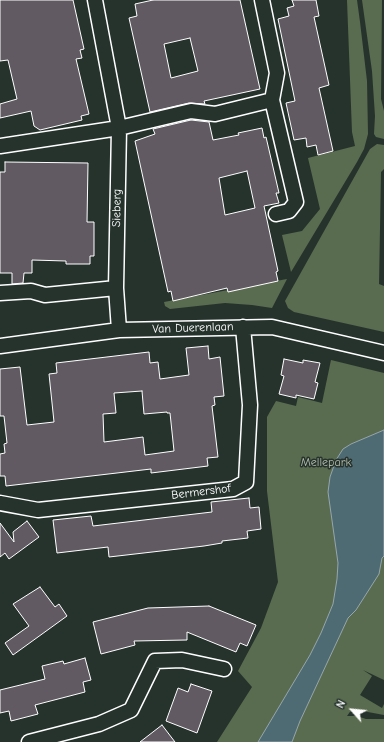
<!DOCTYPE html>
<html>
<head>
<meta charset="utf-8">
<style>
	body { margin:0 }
	#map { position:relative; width:384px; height:742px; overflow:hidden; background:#26332d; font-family:"Comic Neue",sans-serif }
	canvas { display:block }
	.north { position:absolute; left:332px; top:690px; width:40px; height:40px; -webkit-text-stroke:3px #26332d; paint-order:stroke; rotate:297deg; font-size:11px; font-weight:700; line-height:16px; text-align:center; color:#fff }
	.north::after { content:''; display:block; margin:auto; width:14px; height:18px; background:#fff; clip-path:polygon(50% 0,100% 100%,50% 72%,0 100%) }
</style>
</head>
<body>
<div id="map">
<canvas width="384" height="742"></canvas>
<div class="north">N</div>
</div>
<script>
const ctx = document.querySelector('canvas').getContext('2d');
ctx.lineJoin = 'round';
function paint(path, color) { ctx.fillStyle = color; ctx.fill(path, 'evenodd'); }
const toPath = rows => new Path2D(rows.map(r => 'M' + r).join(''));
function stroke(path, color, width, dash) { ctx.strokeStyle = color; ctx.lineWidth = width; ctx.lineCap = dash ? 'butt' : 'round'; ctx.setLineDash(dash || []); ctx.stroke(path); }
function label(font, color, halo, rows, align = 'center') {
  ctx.font = font + ' "Comic Neue",sans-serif'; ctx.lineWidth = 3; ctx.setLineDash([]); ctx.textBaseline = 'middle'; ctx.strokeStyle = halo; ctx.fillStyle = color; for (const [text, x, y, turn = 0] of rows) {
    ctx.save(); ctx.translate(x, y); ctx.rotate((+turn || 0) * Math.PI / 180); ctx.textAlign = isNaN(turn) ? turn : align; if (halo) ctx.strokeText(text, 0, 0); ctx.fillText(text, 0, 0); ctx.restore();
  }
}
paint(toPath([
	[347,0,357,0,360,22,367,81,368,134,364,149,357,162,291,272,282,235,302,231,320,209,308,158,355,146,352,132],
	[362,0,382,0,381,99,384,111,384,139,376,137,374,134,375,116,372,71],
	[377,144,384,145,384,169,381,172,379,284,384,286,384,332,294,312,288,308,285,301,370,149],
	[287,279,272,308,252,305,225,303,170,309,165,306,164,302],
	[331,360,384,373,384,680,363,670,372,676,360,695,382,708,384,704,384,715,352,709,347,716,357,716,366,719,384,719,384,742,217,742,252,687,238,671,261,628,278,582,267,491,267,417,276,401,296,406,298,397,322,403]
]), '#5a6c4f');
const water = toPath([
	[384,430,384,556,382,558,379,574,356,610,348,618,300,721,292,742,258,742,310,655,321,633,333,604,337,579,338,563,328,492,330,477,336,460,343,449,351,444,384,430]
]);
paint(water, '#4e6b74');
stroke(water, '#95a6ac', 1);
const building = toPath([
	[0,0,73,0,84,49,80,50,82,58,76,59,89,114,81,116,82,120,40,130,34,126,31,111,0,118,0,104,17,99,8,60,0,61,0,0],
	[153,0,240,0,260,89,204,101,205,104,189,103,150,112,129,18,137,16,135,4,153,0],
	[190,38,198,71,171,78,164,44,190,38],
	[292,0,316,0,319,16,314,17,329,85,319,88,333,151,318,155,316,145,307,147,306,138,294,140,286,103,295,101,278,19,289,16,287,8,294,6,292,0],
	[191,120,209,122,213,140,239,135,238,133,262,128,264,138,266,137,279,193,276,193,279,203,264,206,278,271,276,272,278,281,228,292,227,288,173,301,171,291,168,292,135,141,155,134,153,129,191,120],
	[247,171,255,208,225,215,219,178,247,171],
	[5,162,88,163,87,222,94,222,94,256,90,256,90,264,66,264,66,261,32,260,32,273,24,273,23,283,12,284,12,273,0,273,0,172,5,172,5,162],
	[208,346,209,359,220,357,224,396,214,397,215,405,212,406,218,457,207,458,208,466,151,473,151,469,6,486,5,476,0,476,0,454,5,453,4,444,7,443,4,416,0,416,0,369,20,367,27,425,54,422,49,374,57,373,56,363,149,352,150,363,158,362,160,379,189,375,186,348,208,346],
	[142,391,144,414,167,412,167,413,170,413,174,451,145,455,143,437,104,442,103,414,116,413,114,393,142,391],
	[284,359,303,363,303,360,320,363,315,382,318,383,314,399,296,395,296,398,279,394,284,376,281,375,284,359],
	[249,498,250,508,259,507,261,529,247,531,248,538,222,541,222,543,204,546,109,557,108,547,57,553,53,520,91,516,93,526,212,512,211,502,249,498],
	[27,521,39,537,9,559,5,553,0,557,0,523,14,542,13,532,27,521],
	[40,587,55,607,59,604,67,616,13,655,5,643,29,626,13,604,40,587],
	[209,606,256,625,247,646,240,643,236,652,187,632,187,640,134,641,135,645,101,654,93,622,148,608,209,606],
	[85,658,91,680,83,682,85,692,35,705,38,714,11,721,9,711,0,713,0,690,45,679,42,666,63,661,64,664,85,658],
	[191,684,212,691,197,733,166,721,178,688,188,692,191,684],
	[162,725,175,742,140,742,162,725]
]);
paint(building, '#615a62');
stroke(building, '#fff', 1);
const minor = toPath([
	[95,0,119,128,116,288,119,330],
	[262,0,277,73,272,100,296,202,289,211,276,214],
	[0,146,119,128,191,111,215,114,272,100],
	[0,293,31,291,45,295,116,288],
	[0,346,119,330,272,327,384,353],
	[0,503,38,510,233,489,246,482,250,405,243,327],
	[29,742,99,724,131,710,155,661,182,660,224,669]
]);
stroke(minor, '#fff', 17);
stroke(minor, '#26332d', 14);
label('12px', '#fff', '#26332d', [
	["Sieberg",117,208,-89],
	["Van Duerenlaan",193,328,-2],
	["Bermershof",201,492,-7]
]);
label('12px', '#b5bdb0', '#26332d', [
	["Mellepark",326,463]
]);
</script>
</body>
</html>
